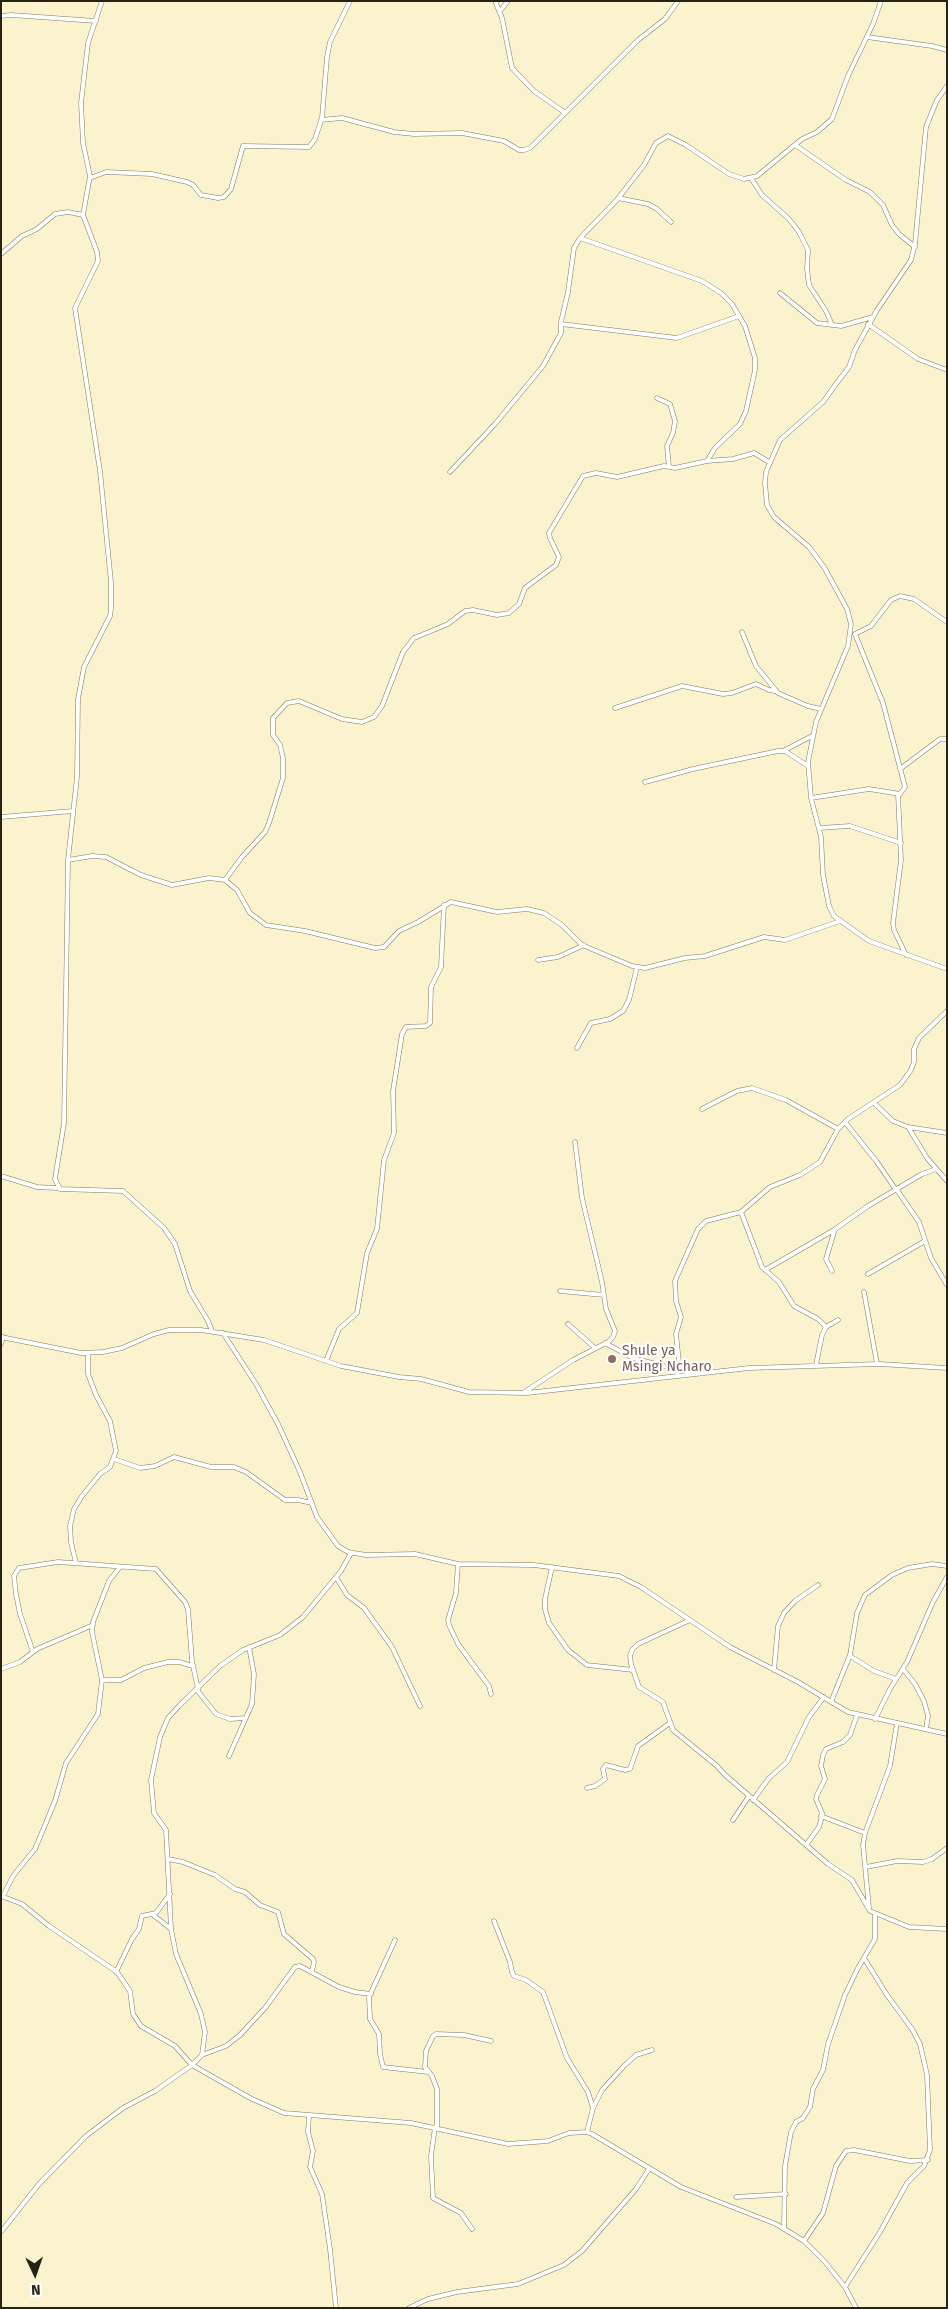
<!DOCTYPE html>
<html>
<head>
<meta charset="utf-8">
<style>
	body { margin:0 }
	#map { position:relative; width:948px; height:2309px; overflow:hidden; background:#faf3cd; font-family:"Fira Sans",sans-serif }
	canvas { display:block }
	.frame { position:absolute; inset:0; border:2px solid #262315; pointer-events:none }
	.north { position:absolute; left:10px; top:2249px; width:50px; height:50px; -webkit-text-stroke:4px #fff; paint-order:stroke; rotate:177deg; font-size:14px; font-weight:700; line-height:20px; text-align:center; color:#262315 }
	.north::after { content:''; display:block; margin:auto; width:18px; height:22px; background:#262315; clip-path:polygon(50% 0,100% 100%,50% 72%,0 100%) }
</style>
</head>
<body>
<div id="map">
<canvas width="948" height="2309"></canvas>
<div class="frame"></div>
<div class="north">N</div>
</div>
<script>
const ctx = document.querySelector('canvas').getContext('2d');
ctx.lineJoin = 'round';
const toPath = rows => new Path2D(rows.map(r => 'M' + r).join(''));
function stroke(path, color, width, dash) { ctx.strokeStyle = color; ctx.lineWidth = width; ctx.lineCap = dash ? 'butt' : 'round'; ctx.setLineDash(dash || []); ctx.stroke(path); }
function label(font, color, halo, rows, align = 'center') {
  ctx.font = font + ' "Fira Sans",sans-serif'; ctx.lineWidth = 4.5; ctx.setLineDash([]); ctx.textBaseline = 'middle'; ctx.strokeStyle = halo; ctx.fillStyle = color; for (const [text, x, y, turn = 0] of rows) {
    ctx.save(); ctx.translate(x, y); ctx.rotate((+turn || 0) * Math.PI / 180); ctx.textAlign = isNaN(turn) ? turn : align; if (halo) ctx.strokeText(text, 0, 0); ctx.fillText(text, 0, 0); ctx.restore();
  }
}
const minor = toPath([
	[102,1,88,43,81,103,83,143,90,176,83,215,97,252,98,261,75,308,100,471,111,582,111,609,110,616,84,667,78,699,77,777,68,860,64,1123,55,1179,60,1189,123,1191,164,1228,175,1244,190,1291,208,1321,212,1331],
	[495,1,502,18,512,68,534,91,564,112],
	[500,11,508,1],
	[1,16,11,15,96,21],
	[867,37,932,46,947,50],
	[947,86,937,100,926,127,915,244,911,260,877,310,855,350,849,367,836,384,823,402,780,440,766,472,765,483,767,505,774,517,809,547,824,567,847,609,851,624,848,646,816,722,808,762,811,798,821,837,823,875,829,906,834,916,869,941,947,969],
	[321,120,342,118,394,132,414,134,462,133,504,141,519,150,524,150,530,148,638,40,665,19,678,1],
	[795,145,846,180,870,192,883,205,892,225,899,234,915,247],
	[90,178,106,172,152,174,187,182,193,185,201,195,218,198,224,197,231,189,243,146,309,147,315,139,322,118,327,57,330,42,350,1],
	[751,178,762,195,789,219,799,232,808,250,807,269,809,285,826,311,832,325],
	[618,198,648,204,657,209,671,222],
	[580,238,702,281,721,293,732,304,745,326,755,358,755,370,746,411,740,424,715,448,707,461],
	[1,254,22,236,37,229,55,214,68,212,83,215],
	[780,293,817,323,841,326,873,317],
	[561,324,677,338,739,316],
	[868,324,918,359,947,370],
	[657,398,670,404,675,421,673,433,667,446,669,467],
	[450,472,495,424,543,366,561,333,561,322,568,292,574,248,580,238,616,201,644,165,656,143,668,136,686,145,729,174,744,179,757,176,802,139,817,132,832,119,848,76,873,24,881,1],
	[742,632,756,666,778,693,808,706,821,709],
	[855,634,871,626,891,600,900,596,914,599,947,622],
	[615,708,682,686,723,694,732,693,756,684,769,690,775,691],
	[783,751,812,736],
	[900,769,940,739,947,739],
	[645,782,693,769,778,751,785,751,808,766],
	[898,794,901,860,893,923,894,930,906,955],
	[811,798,869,789,900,794,905,787,883,703,855,634],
	[1,817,73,811],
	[819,828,850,826,901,843],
	[68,860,92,856,106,857,141,875,172,885,209,878,225,880,237,890,250,913,266,925,305,931,375,948,384,947,399,931,418,922,451,902,497,912,527,909,544,913,562,925,582,945,632,966,645,968,685,958,705,956,764,937,785,940,840,921],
	[225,880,242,857,265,832,269,823,283,778,283,758,280,745,273,735,273,718,287,703,299,701,342,719,362,722,374,717,382,706,403,652,414,638,448,624,465,611,473,610,497,615,509,613,519,604,525,588,556,565,559,557,550,538,549,533,583,476,596,473,617,477,664,466,675,468,707,461,733,459,754,453,769,462],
	[538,960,558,957,584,945],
	[577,1048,591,1023,610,1019,623,1011,629,1000,637,967],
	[874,1103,893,1121,908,1127,947,1133],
	[702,1109,737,1091,752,1088,786,1100,838,1129],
	[845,1122,877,1162,896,1190],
	[908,1127,927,1158,947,1181],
	[1,1176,37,1187,57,1188],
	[897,1190,919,1222,931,1258,947,1285],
	[741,1212,762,1267,779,1282,794,1306,818,1319,826,1327],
	[765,1270,834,1230,868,1206,922,1174,936,1169],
	[832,1271,826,1259,835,1229],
	[868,1274,925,1241],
	[560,1291,604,1295],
	[864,1292,877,1364],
	[568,1324,595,1348],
	[223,1333,256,1384,278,1424,300,1472,317,1517,338,1546,348,1552,366,1555,415,1554,458,1564,534,1565,619,1576,641,1587,730,1647,798,1682,848,1712,947,1734],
	[1,1337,81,1353,103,1352,122,1348,154,1334,169,1330,201,1330,264,1340,341,1366,399,1377,421,1379,469,1392,527,1393,749,1368,879,1364,947,1368],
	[605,1343,633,1358,678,1370],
	[1,1344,3,1337],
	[326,1361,339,1329,357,1313,367,1253,377,1229,384,1160,394,1133,393,1091,402,1034,406,1027,426,1026,430,1023,431,987,441,967,444,905],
	[816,1365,822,1335,826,1327,838,1320],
	[677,1376,679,1362,676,1334,681,1317,676,1301,675,1281,698,1229,706,1221,741,1212,770,1187,800,1175,820,1162,838,1129,848,1119,900,1085,911,1070,914,1062,914,1049,919,1038,947,1011],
	[523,1393,573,1360,608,1342,613,1337,615,1331,606,1309,602,1282,582,1198,575,1142],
	[114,1459,140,1468,155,1466,174,1457,211,1467,234,1467,246,1472,285,1500,298,1500,312,1503],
	[76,1563,71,1542,70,1526,74,1509,82,1496,100,1474,110,1467,116,1451,110,1421,96,1395,88,1374,88,1353],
	[458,1564,456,1593,448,1620,449,1625,458,1644,489,1686,491,1694],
	[552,1567,545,1599,545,1609,549,1623,568,1650,587,1665,633,1670],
	[336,1577,347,1595,364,1608,392,1647,420,1706],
	[690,1620,638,1644,632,1650,630,1656,631,1664,639,1687,663,1702,673,1730,717,1766,724,1774,828,1864,852,1880,870,1911,909,1927,947,1929],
	[33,1652,20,1614,16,1594,14,1576,19,1568,58,1562,156,1569,185,1602,188,1609,192,1661,198,1689],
	[850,1656,874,1671,896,1679],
	[1,1669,20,1662,37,1649,93,1625],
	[903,1669,915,1684,924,1701,928,1716,926,1729],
	[774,1670,778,1626,784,1613,795,1601,818,1585],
	[102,1680,121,1680,144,1668,168,1662,179,1662,193,1666],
	[197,1690,216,1714,230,1719,246,1718],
	[831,1702,850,1655,857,1613,865,1595,892,1575,908,1568,932,1564,947,1566],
	[875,1719,890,1689,907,1662,933,1602,947,1577],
	[229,1756,252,1704,254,1674,249,1647],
	[587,1788,595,1786,605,1779,603,1769,606,1765,625,1770,630,1769,638,1746,670,1723],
	[753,1800,769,1778,787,1762,809,1717,824,1697],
	[821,1816,865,1833],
	[733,1820,749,1796],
	[806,1845,819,1827,821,1820,822,1813,816,1799,817,1795,825,1779,821,1766,823,1755,826,1749,843,1742,850,1735,857,1715],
	[168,1859,183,1862,215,1875,235,1889,245,1892,260,1905,278,1912,284,1934,313,1959,314,1962,312,1971],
	[866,1867,897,1861,923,1862,932,1859,947,1848],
	[1,1896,22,1904,49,1926,117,1972,130,1991,133,2014,141,2026,175,2046,192,2065,250,2098,284,2113,411,2123,508,2144,548,2141,569,2133,587,2132,592,2134,681,2187,776,2224,804,2241,825,2262,845,2287,856,2308],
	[3,1896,13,1876,35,1849,55,1801,66,1763,98,1714,102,1680,92,1632,93,1622,109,1581,120,1567],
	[869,1908,863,1845,865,1833,890,1766,897,1723],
	[152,1914,171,1929],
	[494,1921,510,1962,512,1972,514,1976,526,1980,543,1992,567,2058,588,2092,593,2108,587,2132],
	[395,1940,369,1997,370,2019,379,2034,380,2054,383,2067,428,2072],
	[116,1972,132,1939,139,1929,142,1916,156,1913,170,1894],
	[202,2055,205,2032,201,2014,176,1954,171,1929,166,1830,154,1813,151,1780,160,1737,168,1718,179,1706,220,1666,243,1650,280,1635,303,1617,341,1571,351,1553],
	[593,2108,602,2090,624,2066,636,2055,652,2050],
	[309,2115,308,2132,313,2151,310,2167,322,2194,330,2249,336,2308],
	[435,2127,431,2156,433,2198,461,2213,472,2229],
	[437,2128,437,2089,432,2076,425,2067,426,2051,433,2036,436,2034,464,2035,491,2041],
	[736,2197,786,2194],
	[784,2228,785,2166,791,2132,796,2122,803,2118,810,2107,813,2089,823,2070,828,2044,845,1995,858,1968,875,1939,875,1913],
	[1,2232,39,2184,86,2136,123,2108,155,2091,192,2065,202,2055,226,2046,240,2035,265,2008,295,1967,300,1966,339,1987,355,1992,371,1994],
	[804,2241,823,2213,836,2166,846,2151,854,2150,910,2161,928,2160],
	[845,2287,880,2232,907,2183,924,2166,930,2150,927,2075,920,2044,912,2029,887,1995,864,1958],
	[409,2308,428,2299,457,2292,518,2284,564,2265,582,2251,636,2189,649,2169]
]);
stroke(minor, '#817a58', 5);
stroke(minor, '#fff', 4);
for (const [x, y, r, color] of [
	[612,1359,5,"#8d6e63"]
]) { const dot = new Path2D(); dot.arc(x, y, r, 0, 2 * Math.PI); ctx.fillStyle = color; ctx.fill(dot); stroke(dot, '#fff', 2); }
label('14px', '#785e54', '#fff', [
	["Shule ya",622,1351],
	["Msingi Ncharo",622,1367]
], 'left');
</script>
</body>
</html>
